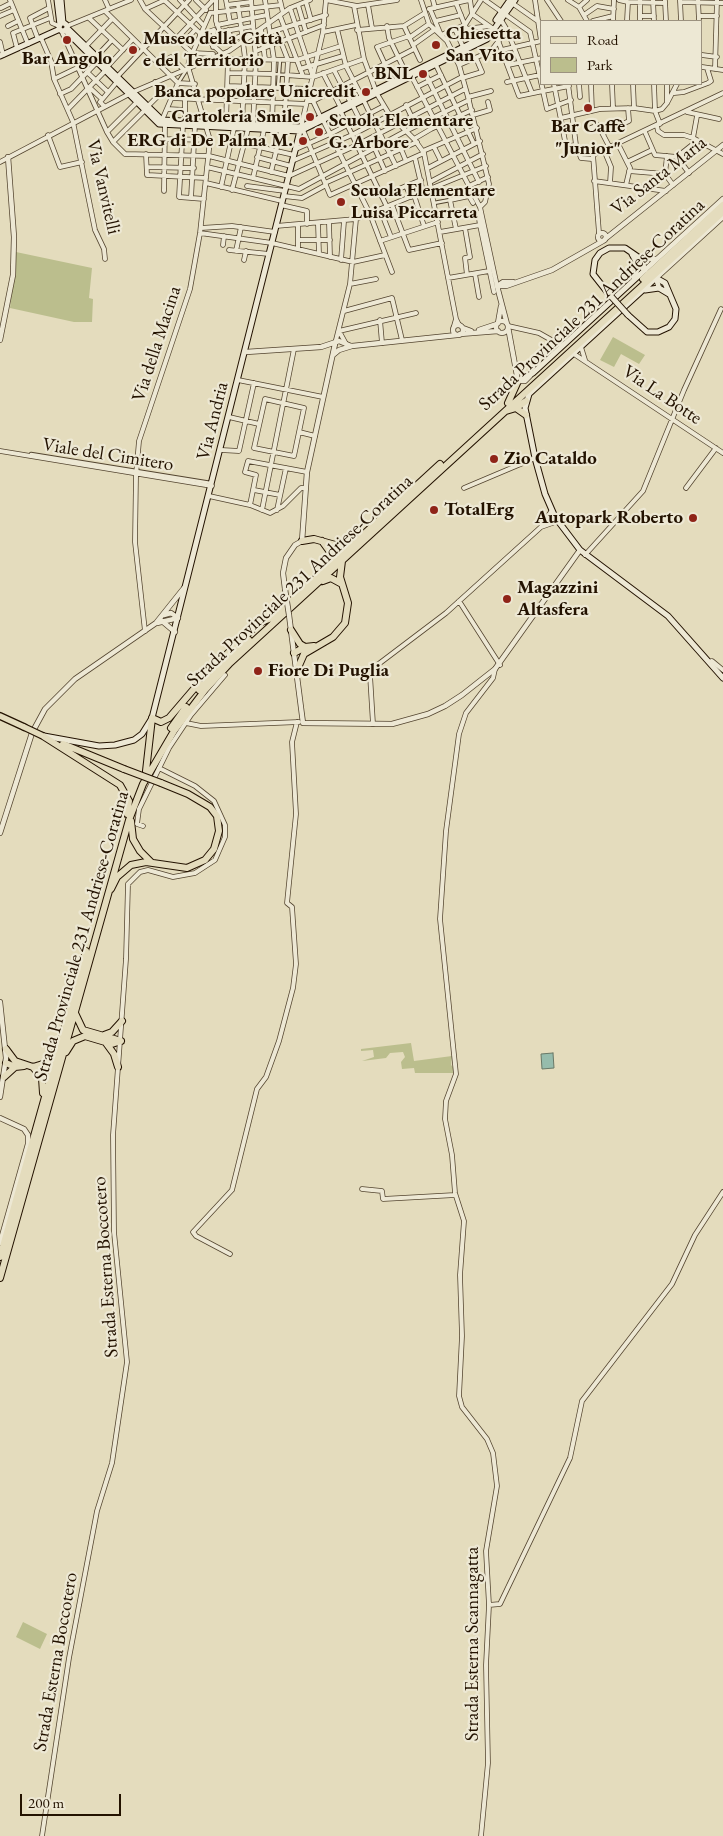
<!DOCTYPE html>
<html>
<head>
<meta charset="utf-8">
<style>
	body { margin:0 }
	#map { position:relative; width:723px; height:1836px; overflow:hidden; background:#e4dcbd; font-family:"EB Garamond",serif }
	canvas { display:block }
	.legend { position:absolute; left:540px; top:20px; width:162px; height:65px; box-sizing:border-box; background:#ede8d4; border:1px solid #9c927f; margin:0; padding:6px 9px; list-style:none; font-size:15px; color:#231200 }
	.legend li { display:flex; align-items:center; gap:10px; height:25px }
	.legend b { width:25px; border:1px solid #9c927f }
	.scale { position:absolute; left:20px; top:1794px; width:101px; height:22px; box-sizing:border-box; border:2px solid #231200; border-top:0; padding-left:6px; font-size:15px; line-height:18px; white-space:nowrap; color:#231200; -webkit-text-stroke:4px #ede8d4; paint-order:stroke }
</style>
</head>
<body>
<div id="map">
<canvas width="723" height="1836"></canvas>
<ul class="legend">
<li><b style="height:6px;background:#e4dcbd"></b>Road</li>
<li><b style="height:14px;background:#bbbe8d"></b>Park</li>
</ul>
<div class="scale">200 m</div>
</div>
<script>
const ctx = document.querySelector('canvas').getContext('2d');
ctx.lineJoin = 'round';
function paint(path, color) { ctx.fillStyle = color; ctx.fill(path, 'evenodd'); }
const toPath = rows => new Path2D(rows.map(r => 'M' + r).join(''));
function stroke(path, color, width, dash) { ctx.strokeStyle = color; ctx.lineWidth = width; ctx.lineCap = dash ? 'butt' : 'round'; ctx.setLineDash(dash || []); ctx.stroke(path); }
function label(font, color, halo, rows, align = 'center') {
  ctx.font = font + ' "EB Garamond",serif'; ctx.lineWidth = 4.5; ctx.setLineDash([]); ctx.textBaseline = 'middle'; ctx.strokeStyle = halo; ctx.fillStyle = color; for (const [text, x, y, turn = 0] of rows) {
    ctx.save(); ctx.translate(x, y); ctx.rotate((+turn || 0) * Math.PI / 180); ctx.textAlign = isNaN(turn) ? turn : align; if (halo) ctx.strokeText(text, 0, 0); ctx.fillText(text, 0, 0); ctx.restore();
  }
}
paint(toPath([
	[16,252,92,268,89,298,93,299,92,322,74,322,10,308],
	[613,337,645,355,639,364,621,354,614,367,600,360],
	[411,1043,414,1061,452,1056,451,1065,453,1067,454,1073,415,1073,414,1068,402,1069,401,1062,405,1057,403,1052,390,1053,386,1058,362,1061,374,1057,373,1050,361,1051,361,1049],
	[23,1622,47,1634,40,1649,16,1637]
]), '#bbbe8d');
const water = toPath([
	[553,1053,554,1068,542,1069,541,1054,553,1053]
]);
paint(water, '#96bcac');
stroke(water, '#687867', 1);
const pedestrian = toPath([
	[189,61,210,56],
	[273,74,286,75],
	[178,83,187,69],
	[278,87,280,60],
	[434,203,450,200],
	[31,454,211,483]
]);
const minor = toPath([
	[10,0,28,44],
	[48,0,52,23,59,26],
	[105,0,109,9],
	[140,0,145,9,192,53,213,54],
	[164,0,228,59],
	[180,0,204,26],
	[196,0,206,10],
	[216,0,216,21,220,32,253,26],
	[226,0,230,22],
	[251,0,256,59,253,125],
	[265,0,274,60,272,126],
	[280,0,283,13],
	[326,0,357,6,397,0],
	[421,0,429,24,447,41,459,65,468,97,489,184,485,202,480,207],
	[433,0,435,8],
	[470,0,472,14,492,28],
	[485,0,530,32,543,91,569,86],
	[535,0,541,41],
	[547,0,561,21],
	[568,0,579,7,587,21],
	[619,0,628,2,665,3],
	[640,0,640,21],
	[653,0,654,21],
	[680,0,681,21],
	[698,0,699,21],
	[665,1,666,21],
	[306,2,311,20],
	[680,2,723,3],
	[456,3,472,43],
	[512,3,542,24],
	[238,4,245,58,242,125],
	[227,5,251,2],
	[298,5,306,32],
	[368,5,372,28],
	[354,6,364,59,377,94,389,114,414,139,424,153,456,319,459,325],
	[579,7,587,0],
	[1,8,11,3],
	[290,8,313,77],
	[145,9,165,0],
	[429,9,469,0],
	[430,9,441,35,465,25,481,0],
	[105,11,178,83,195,84],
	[584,15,597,6,614,9],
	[0,16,14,10],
	[280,16,303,76],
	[640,16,654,16],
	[699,16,717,16],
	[89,18,123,50],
	[501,20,507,30,532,93],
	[436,21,461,15],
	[593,21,613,16],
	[613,21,614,0],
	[627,21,628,2],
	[217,25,267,15],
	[8,26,18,21],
	[67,26,131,0],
	[387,26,389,38,407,75],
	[404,26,420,60],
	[261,29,265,59],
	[337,29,346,66,362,97],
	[455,29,463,47],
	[466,29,489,26],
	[61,30,107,132,113,142,125,154,209,156,289,176,357,145,465,89],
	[228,30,232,40,243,35],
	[357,30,404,26,425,13],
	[494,30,519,96,543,91,547,109,571,100],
	[270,32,326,15],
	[323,32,356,25],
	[200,35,214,30,213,47],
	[41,38,51,61,54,79,73,122,95,230,104,249,105,259],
	[177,38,213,0],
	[409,38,429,24],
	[38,39,30,18,49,8],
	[0,42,3,55],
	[281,42,288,60,284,126],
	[183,43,195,30],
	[413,45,434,30],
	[85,47,112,19],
	[17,48,13,33,50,18],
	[502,50,541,41],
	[256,51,324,25],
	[702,55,717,57],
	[96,57,112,40],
	[228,59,297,60,341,46],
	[160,64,171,57,183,69],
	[436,65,474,144],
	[459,65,491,51,507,30],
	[508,65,542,58],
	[107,67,133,39],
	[702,67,723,70],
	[300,69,343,56],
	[715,69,717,0],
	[334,70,351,103],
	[424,71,479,182],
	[87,72,108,92],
	[228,73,273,74],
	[323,73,341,108],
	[286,75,313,77,364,59],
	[117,77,189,0],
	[412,77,480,207,497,286],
	[462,78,482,72,476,58],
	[54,79,77,68,89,56],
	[155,82,172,98,306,104],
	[393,82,377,47,409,36],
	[507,82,540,75],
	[554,84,566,146,576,145],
	[568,84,576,145,581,158,592,159],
	[579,84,580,97],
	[591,84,592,111],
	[612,84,613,108],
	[633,84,634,108],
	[654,84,655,111,660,124],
	[667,84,667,103],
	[228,86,310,89],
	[89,87,102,99],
	[417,87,441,75],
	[674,93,684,92,708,83,711,81,707,68],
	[60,94,71,89,96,63],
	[468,97,491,91],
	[307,101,313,101,414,49],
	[313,101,321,118],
	[364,101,374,122],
	[406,105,416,126],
	[104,106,100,102,116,83],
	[148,106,164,90],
	[353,106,364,128],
	[68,109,105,71],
	[167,109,185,110],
	[341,112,387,207],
	[687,112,719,119],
	[473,115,490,110,488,102],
	[561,118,600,109,634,108,655,111,662,109,667,103,677,84],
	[162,120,178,83],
	[323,120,370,214,392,272],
	[185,121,185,99],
	[226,123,228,59],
	[183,125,179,197,204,199],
	[657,126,658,131,664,135,684,135,693,138,723,154],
	[301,127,323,32,326,0],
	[377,128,396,166],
	[588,129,598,125,610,148],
	[303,130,330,195,424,153],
	[107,132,137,102],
	[645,132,655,155,677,157,697,141],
	[603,133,629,121,628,108],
	[48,135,60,167,82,162],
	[693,138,697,116],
	[164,139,210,140],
	[414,139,431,129,472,110],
	[233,141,294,155],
	[113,142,145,110],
	[618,144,630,168,626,185],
	[434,147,441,161],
	[296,149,330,134,384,106],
	[375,149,385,171],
	[401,149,406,161],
	[604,150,611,167,610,183],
	[423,151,477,128],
	[146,154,147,175,206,178],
	[667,156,665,174,673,185],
	[257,157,291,166],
	[677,157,689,173],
	[415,158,423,192],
	[292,161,352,135,462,77],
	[0,162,133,92,229,51,290,8,310,0],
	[627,162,652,150],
	[147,167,194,168],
	[207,167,299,189,406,131,469,100],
	[428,168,480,141],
	[629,171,665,174],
	[271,172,281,131],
	[253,178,264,130],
	[594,181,666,191],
	[430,182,483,154],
	[206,183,282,201],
	[325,183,417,142],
	[247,186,285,191],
	[406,186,421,180],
	[469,186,488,177],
	[221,187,234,128],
	[652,189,655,175],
	[232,190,248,129],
	[164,191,165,124],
	[414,195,424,226],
	[284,196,302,198,326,185],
	[382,196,406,186,411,197],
	[191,198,195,125],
	[281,205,307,211,307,224],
	[392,205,409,250,442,243],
	[380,209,391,237],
	[329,222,330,257],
	[318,224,319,254],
	[298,225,298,249],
	[480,225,494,292],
	[276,226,356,219,486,166],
	[201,228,232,226,275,232],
	[465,228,470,257,465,258,467,275],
	[456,229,450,200,469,196,473,203],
	[440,232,480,225,478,213],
	[200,233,272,243,353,262,385,255],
	[599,233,593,155,723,93],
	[298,240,330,240],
	[380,241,438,222],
	[223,245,224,236],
	[229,250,269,254],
	[236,251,241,227],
	[244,260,246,251],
	[341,260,344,221],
	[475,274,479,297],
	[448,278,489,271],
	[350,284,376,279],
	[344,311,392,298,402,340],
	[380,320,382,343],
	[454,326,456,319],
	[508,326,539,333,562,346],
	[339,331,416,313],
	[339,331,346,344],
	[335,344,350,284,356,219],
	[581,347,585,360],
	[574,354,723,453],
	[238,380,323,397],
	[265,399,304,408,294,456,254,448,265,399],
	[229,417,259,424],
	[299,432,315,436],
	[221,450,239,451,254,383],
	[0,451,212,486],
	[464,488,535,458],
	[686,488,716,448],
	[254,490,280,495],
	[209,496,250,505,270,513,283,506,301,488,305,488],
	[250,505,256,475,245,472,248,461,307,472],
	[262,510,294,349],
	[277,510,286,468],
	[541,527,558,521],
	[585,555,643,491,684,390,721,309],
	[459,601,500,665],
	[145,631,135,542,136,475,139,441,190,289,200,233,210,140,188,67,189,61,210,13,281,5],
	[709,662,712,661,723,670],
	[186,723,201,726,299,722],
	[373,724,370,675,372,669,446,613,541,527,552,510],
	[143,826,137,824,139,809,169,748,191,715,225,675],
	[362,1189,382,1191,383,1199,455,1195],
	[230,1254,196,1236,193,1232,232,1190,257,1089,266,1077,279,1041,293,988,296,964,292,907,287,903,296,814,292,742,297,722],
	[489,1605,500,1604,570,1458,582,1401,672,1284,695,1235,723,1192],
	[42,1836,69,1658,97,1511,112,1463,127,1362,114,1232,113,1135,126,959,128,884,140,872,148,870,173,877,195,873,215,860,225,837,225,825,214,801,195,786,159,768],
	[481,1836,488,1763,486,1665,489,1605,486,1551,497,1486,493,1453,487,1439,462,1407,459,1396,462,1336,460,1275,464,1221,455,1193,452,1155,445,1119,446,1101,456,1074,440,919,446,831,459,734,466,713,493,678,495,669]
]);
const tertiary = toPath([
	'598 237a4 4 0 1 1 8 0a4 4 0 1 1-8 0Z',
	[605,239,723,145],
	[641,259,656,259],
	[638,265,645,270,723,199],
	[497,286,506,286,552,270,603,241],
	[497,286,507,324],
	[497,286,503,282,513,282],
	[659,288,656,278,723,217],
	'496 327a6 6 0 1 1 12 0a6 6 0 1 1-12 0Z',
	[498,323,501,306],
	'453 330a5 5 0 1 1 10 0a5 5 0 1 1-10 0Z',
	[508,327,518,381,525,381,530,376],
	[463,328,471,331],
	[479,330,497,324],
	[460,334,498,331],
	[0,340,13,275,14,237,8,157],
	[246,352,321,347,339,341,351,346],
	[333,355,339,350,352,346,457,335],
	[285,589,283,573,286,558,295,545,302,541,307,472,335,344],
	[164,615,171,613,178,618],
	[289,615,303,723,392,724,428,714,445,706,462,695,495,669,580,550],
	[162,621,175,632],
	[157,623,178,618],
	[0,833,32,733,45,709,75,679,156,623,184,588],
	[0,1002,6,1058,0,1097],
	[0,1118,24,1129,28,1135,28,1144,0,1243]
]);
const secondary = toPath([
	[57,0,60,25],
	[61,0,63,23],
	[496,20,510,0],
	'59 27a4 4 0 1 1 8 0a4 4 0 1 1-8 0Z',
	[67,28,162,120,301,127,486,36,489,31],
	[65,30,159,124,300,131,487,39,515,0],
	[0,56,60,29],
	[632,254,638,265,634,279],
	[645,290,659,288,669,294],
	[628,315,647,332,658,332,669,327,675,319,676,309,665,283,656,278,529,394,525,408,535,458,545,494,555,517,580,550,668,616,723,678],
	[518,381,533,373,645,270,641,259,625,248,609,248,600,253,595,260,593,274,608,293],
	[44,736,99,746,115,745,134,740,142,734,152,718,301,127]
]);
const primary = toPath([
	[0,716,24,727]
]);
const trunk = toPath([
	[643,279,723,205],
	[508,403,518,381],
	[516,408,526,401],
	[506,411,516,408,526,415],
	[302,541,314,539,339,546,351,544],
	[322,541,330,552,326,564],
	[323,581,331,578,342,584],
	[276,615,440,464],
	[291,630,300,644,305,647],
	[294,653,305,647,314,646],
	[227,654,259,623,274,617],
	[297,670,304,654,333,637,345,623,348,603,340,577,342,561],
	[199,690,219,667,249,640],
	[171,728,186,707],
	[43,736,120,785,129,801,127,814],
	[63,744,124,769],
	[146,771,152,718,161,722,169,718,199,683],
	[131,821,133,839,140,851,151,862],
	[111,889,117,877,131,865,146,862,187,868,205,860,214,849,219,831,217,816,210,807,188,794,161,783],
	[74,1011,83,1030,121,1041],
	[104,1035,112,1032,122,1021],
	[106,1043,114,1054,118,1067],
	[6,1049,15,1061,33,1067,46,1063,54,1052],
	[66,1052,73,1041,85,1036,112,1044,121,1041],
	[6,1063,15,1067],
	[33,1067,42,1078,43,1093],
	[4,1077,15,1067,24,1066],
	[0,1257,86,951],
	[0,1278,129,820,143,784,174,731,205,690,230,663,723,212]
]);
stroke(pedestrian, '#53442f', 4.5);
stroke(minor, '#53442f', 5.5);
stroke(tertiary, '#53442f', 6);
stroke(secondary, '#231200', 7);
stroke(primary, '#231200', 8);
stroke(trunk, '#231200', 8);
stroke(pedestrian, '#ede8d4', 2.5);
stroke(minor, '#ede8d4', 4);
stroke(tertiary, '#ede8d4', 4.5);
stroke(secondary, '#ede8d4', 5);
stroke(primary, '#e4dcbd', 5.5);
stroke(trunk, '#e4dcbd', 6);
const tertiaryBridge = toPath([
	[285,589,289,615]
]);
const secondaryBridge = toPath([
	[608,293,628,315]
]);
const primaryBridge = toPath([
	[24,727,43,736]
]);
const trunkBridge = toPath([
	[124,769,161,783]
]);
stroke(tertiaryBridge, '#53442f', 6, []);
stroke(secondaryBridge, '#231200', 7, []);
stroke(primaryBridge, '#231200', 8, []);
stroke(trunkBridge, '#231200', 8, []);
stroke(tertiaryBridge, '#ede8d4', 4.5);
stroke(secondaryBridge, '#ede8d4', 5);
stroke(primaryBridge, '#e4dcbd', 5.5);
stroke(trunkBridge, '#e4dcbd', 6);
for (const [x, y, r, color] of [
	[67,40,5,"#8f2418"],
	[436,45,5,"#8f2418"],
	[133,50,5,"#8f2418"],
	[423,74,5,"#8f2418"],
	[366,92,5,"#8f2418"],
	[588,108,5,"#8f2418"],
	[310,117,5,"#8f2418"],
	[319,132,5,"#8f2418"],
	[303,141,5,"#8f2418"],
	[341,202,5,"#8f2418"],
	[494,459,5,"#8f2418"],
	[434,510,5,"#8f2418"],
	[693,518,5,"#8f2418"],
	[507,599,5,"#8f2418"],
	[258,671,5,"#8f2418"]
]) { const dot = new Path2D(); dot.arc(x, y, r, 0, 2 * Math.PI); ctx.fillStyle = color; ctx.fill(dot); stroke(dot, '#ede8d4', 2); }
label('bold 19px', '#231200', '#ede8d4', [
	["Chiesetta",446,34],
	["San Vito",446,56],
	["Museo della Città",143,39],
	["e del Territorio",143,61],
	["Bar Angolo",67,59,"center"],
	["BNL",413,74,"right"],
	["Banca popolare Unicredit",356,92,"right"],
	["Cartoleria Smile",300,117,"right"],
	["Scuola Elementare",329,121],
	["G. Arbore",329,143],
	["Bar Caffè",588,127,"center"],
	["\"Junior\"",588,149,"center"],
	["ERG di De Palma M.",293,141,"right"],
	["Scuola Elementare",351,191],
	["Luisa Piccarreta",351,213],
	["Zio Cataldo",504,459],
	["TotalErg",444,510],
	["Autopark Roberto",683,518,"right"],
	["Magazzini",517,588],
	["Altasfera",517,610],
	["Fiore Di Puglia",268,671]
], 'left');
label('19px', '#231200', '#ede8d4', [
	["Via Santa Maria",659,176,-38],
	["Via Vanvitelli",103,187,77],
	["Strada Provinciale 231 Andriese-Coratina",592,305,-43],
	["Via della Macina",157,344,-72],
	["Via La Botte",662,395,34],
	["Via Andria",213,421,-76],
	["Viale del Cimitero",108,455,9],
	["Strada Provinciale 231 Andriese-Coratina",300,581,-43],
	["Strada Provinciale 231 Andriese-Coratina",82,936,-74],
	["Strada Esterna Boccotero",106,1267,-94],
	["Strada Esterna Scannagatta",473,1644,-90],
	["Strada Esterna Boccotero",56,1662,-80]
]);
</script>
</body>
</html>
